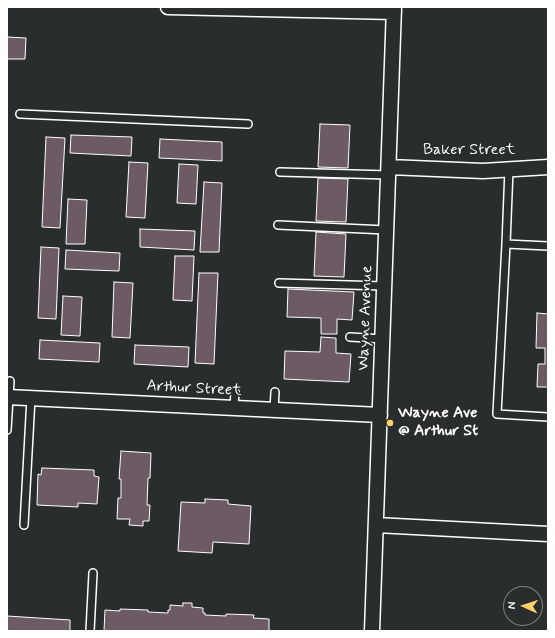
<!DOCTYPE html>
<html>
<head>
<meta charset="utf-8">
<style>
	body { margin:0 }
	#map { position:relative; width:555px; height:638px; overflow:hidden; background:#2a2d2e; font-family:Mynerve,sans-serif }
	canvas { display:block }
	.frame { position:absolute; inset:0; border:8px solid #fff; pointer-events:none }
	.north { position:absolute; left:503px; top:586px; width:40px; height:40px; box-sizing:border-box; background:#2a2d2e; border:1px solid #7f8182; border-radius:50%; rotate:273deg; font-size:11px; font-weight:700; line-height:16px; text-align:center; color:#fff }
	.north::after { content:''; display:block; margin:auto; width:14px; height:18px; background:#ffd166; clip-path:polygon(50% 0,100% 100%,50% 72%,0 100%) }
</style>
</head>
<body>
<div id="map">
<canvas width="555" height="638"></canvas>
<div class="frame"></div>
<div class="north">N</div>
</div>
<script>
const ctx = document.querySelector('canvas').getContext('2d');
ctx.lineJoin = 'round';
function paint(path, color) { ctx.fillStyle = color; ctx.fill(path, 'evenodd'); }
const toPath = rows => new Path2D(rows.map(r => 'M' + r).join(''));
function stroke(path, color, width, dash) { ctx.strokeStyle = color; ctx.lineWidth = width; ctx.lineCap = dash ? 'butt' : 'round'; ctx.setLineDash(dash || []); ctx.stroke(path); }
function label(font, color, halo, rows, align = 'center') {
  ctx.font = font + ' Mynerve,sans-serif'; ctx.lineWidth = 3.5; ctx.setLineDash([]); ctx.textBaseline = 'middle'; ctx.strokeStyle = halo; ctx.fillStyle = color; for (const [text, x, y, turn = 0] of rows) {
    ctx.save(); ctx.translate(x, y); ctx.rotate((+turn || 0) * Math.PI / 180); ctx.textAlign = isNaN(turn) ? turn : align; if (halo) ctx.strokeText(text, 0, 0); ctx.fillText(text, 0, 0); ctx.restore();
  }
}
const building = toPath([
	[7,37,26,38,25,59,7,59,7,37],
	[320,124,350,125,348,168,318,167,320,124],
	[71,135,132,137,131,156,70,153,71,135],
	[46,137,65,138,60,228,42,227,46,137],
	[160,139,222,142,222,161,159,158,160,139],
	[129,162,148,163,145,218,126,217,129,162],
	[179,164,198,165,196,204,177,203,179,164],
	[318,178,348,179,346,222,316,221,318,178],
	[204,182,222,183,219,252,200,252,204,182],
	[68,199,87,200,85,244,66,244,68,199],
	[140,229,195,231,194,250,140,247,140,229],
	[316,232,346,234,344,277,314,276,316,232],
	[41,247,59,248,56,319,38,318,41,247],
	[66,250,120,253,119,271,65,269,66,250],
	[175,256,194,256,192,301,173,300,175,256],
	[199,273,218,273,214,364,195,363,199,273],
	[114,282,133,283,130,338,112,337,114,282],
	[288,289,354,292,352,320,337,319,337,334,321,334,321,318,287,317,288,289],
	[63,296,82,297,80,336,61,335,63,296],
	[537,313,548,314,548,387,537,387,538,364,545,364,545,348,536,348,537,313],
	[321,337,336,338,336,353,351,354,349,382,284,379,285,351,320,352,321,337],
	[40,340,100,343,99,362,39,359,40,340],
	[135,345,189,347,188,367,134,364,135,345],
	[121,451,151,453,150,478,148,478,147,505,150,505,149,521,143,521,143,526,129,525,130,519,117,519,118,498,121,498,121,479,119,479,121,451],
	[42,468,94,470,94,476,99,477,97,504,78,503,78,507,37,505,38,474,41,475,42,468],
	[205,499,228,500,228,504,251,506,249,544,213,542,212,553,178,551,181,502,205,503,205,499],
	[183,603,192,603,192,607,203,608,203,613,205,613,205,615,226,616,226,614,254,615,253,618,269,619,269,631,104,631,105,610,120,611,120,609,148,610,148,612,168,613,168,610,170,610,170,605,183,606,183,603],
	[7,616,70,620,70,631,7,631,7,616]
]);
paint(building, '#6c5b64');
stroke(building, '#fff', 1);
const service = toPath([
	[20,114,248,124],
	[509,169,506,244,497,414,548,417],
	[280,172,389,175],
	[278,225,386,230],
	[506,244,548,246],
	[279,283,384,286],
	[350,337,383,339],
	[234,408,235,392],
	[274,410,275,392],
	[7,430,10,381],
	[24,525,31,398],
	[90,631,93,573]
]);
const minor = toPath([
	[168,7,394,12],
	[389,167,483,171,548,167],
	[7,397,380,415],
	[376,525,548,534],
	[372,631,394,7]
]);
stroke(service, '#fff', 10);
stroke(minor, '#fff', 17);
stroke(service, '#2a2d2e', 7);
stroke(minor, '#2a2d2e', 14);
for (const [x, y, r, color] of [
	[390,423,4,"#ffd166"]
]) { const dot = new Path2D(); dot.arc(x, y, r, 0, 2 * Math.PI); ctx.fillStyle = color; ctx.fill(dot); stroke(dot, '#2a2d2e', 1.5); }
label('16px', '#fff', '#2a2d2e', [
	["Baker Street",469,151],
	["Wayne Avenue",366,318,-88],
	["Arthur Street",194,389,3]
]);
label('bold 16px', '#fff', '#2a2d2e', [
	["Wayne Ave",398,414],
	["@ Arthur St",398,432]
], 'left');
</script>
</body>
</html>
